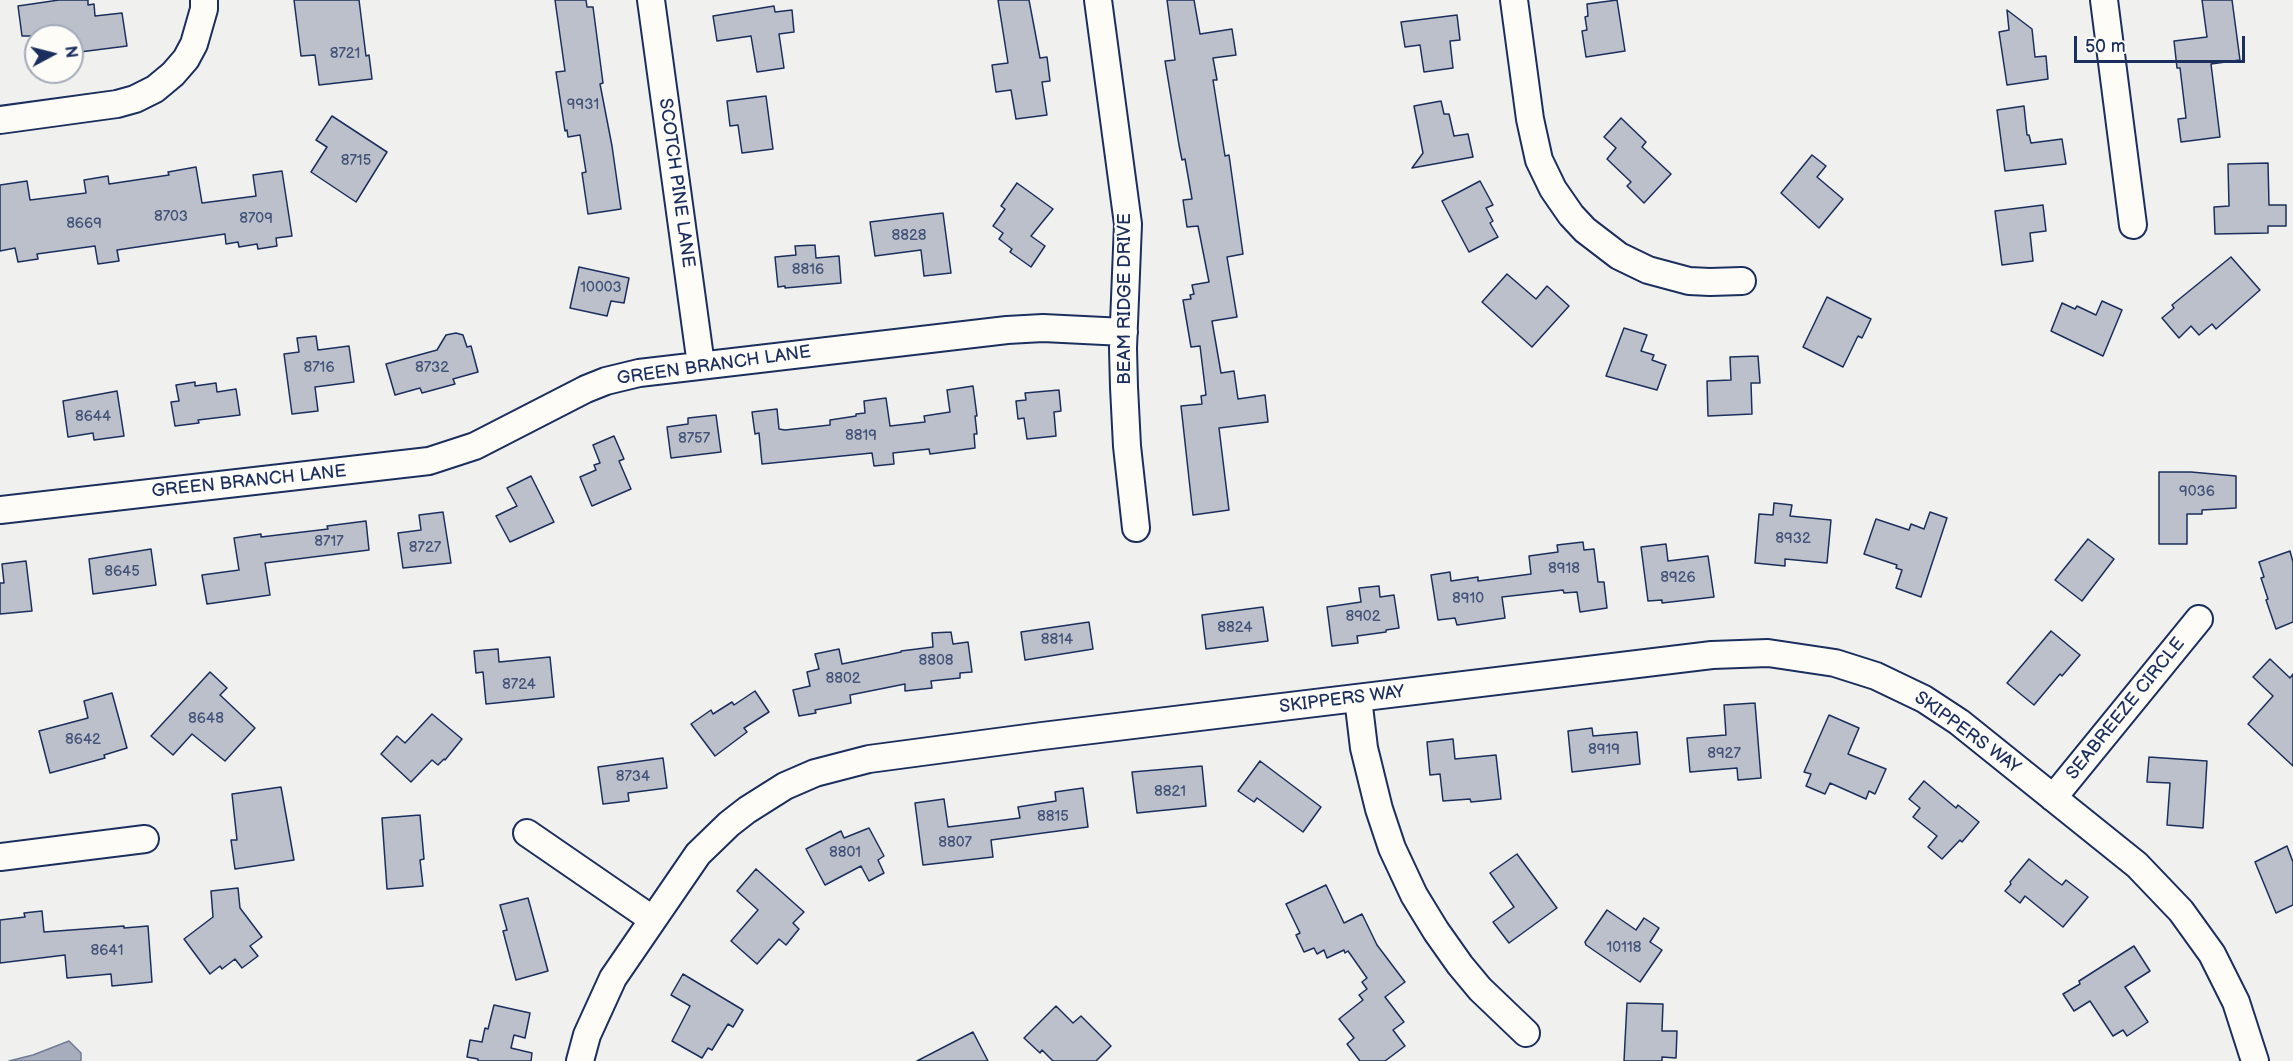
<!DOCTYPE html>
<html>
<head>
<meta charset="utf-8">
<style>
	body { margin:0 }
	#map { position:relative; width:2293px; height:1061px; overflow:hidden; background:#f0f0ee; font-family:"Balsamiq Sans",sans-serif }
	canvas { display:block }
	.north { position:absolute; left:24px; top:24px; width:60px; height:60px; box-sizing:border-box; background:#fdfcf7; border:2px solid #a3aaba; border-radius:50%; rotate:83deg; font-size:16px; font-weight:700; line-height:24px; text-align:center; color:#1b2f5e }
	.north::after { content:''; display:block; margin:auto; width:21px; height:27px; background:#1b2f5e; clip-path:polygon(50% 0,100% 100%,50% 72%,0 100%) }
	.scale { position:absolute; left:2074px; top:36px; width:171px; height:27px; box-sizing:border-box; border:3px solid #1b2f5e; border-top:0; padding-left:8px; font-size:18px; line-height:21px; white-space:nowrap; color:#1b2f5e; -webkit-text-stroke:4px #fdfcf7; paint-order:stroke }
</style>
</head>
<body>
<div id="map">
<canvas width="2293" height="1061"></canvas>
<div class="north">N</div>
<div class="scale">50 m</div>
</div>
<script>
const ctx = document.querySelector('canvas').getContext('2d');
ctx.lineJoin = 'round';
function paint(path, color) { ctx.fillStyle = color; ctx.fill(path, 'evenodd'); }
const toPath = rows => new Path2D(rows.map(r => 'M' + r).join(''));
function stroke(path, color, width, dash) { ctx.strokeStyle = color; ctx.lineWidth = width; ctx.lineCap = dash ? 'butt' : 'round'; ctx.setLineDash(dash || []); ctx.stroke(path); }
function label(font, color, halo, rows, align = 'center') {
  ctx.font = font + ' "Balsamiq Sans",sans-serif'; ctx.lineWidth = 5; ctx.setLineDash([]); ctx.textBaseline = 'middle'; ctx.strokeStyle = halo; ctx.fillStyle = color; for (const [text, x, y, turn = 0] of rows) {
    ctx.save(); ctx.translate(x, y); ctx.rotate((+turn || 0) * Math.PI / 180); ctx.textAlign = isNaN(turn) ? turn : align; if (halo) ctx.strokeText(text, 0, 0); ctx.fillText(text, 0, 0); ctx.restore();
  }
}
const water = toPath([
	[69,1041,81,1053,81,1061,9,1061,33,1055,69,1041]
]);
paint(water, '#a7adbd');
stroke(water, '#6f7b97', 1.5);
const building = toPath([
	[59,0,88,0,88,5,94,4,95,16,122,13,127,46,72,53,72,36,22,36,18,6,59,0],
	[294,0,359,0,366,56,369,55,372,79,319,85,315,55,301,56,294,0],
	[555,0,586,0,587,7,593,7,603,83,600,84,612,146,621,209,588,214,582,173,586,172,580,135,568,137,567,130,565,131,556,72,565,71,555,0],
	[998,0,1029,0,1040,58,1047,57,1050,81,1042,82,1047,115,1016,119,1011,90,996,92,992,65,1008,63,998,0],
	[1167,0,1194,0,1200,34,1232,29,1236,55,1213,58,1217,80,1213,80,1225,156,1229,155,1243,254,1227,257,1237,317,1212,321,1221,373,1234,371,1238,399,1265,395,1268,422,1219,428,1229,510,1193,515,1181,406,1202,404,1201,396,1206,395,1200,346,1191,347,1183,300,1191,299,1190,295,1194,294,1192,285,1209,282,1198,226,1187,227,1183,200,1192,199,1185,159,1182,160,1179,145,1165,61,1175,60,1167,0],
	[1617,0,1625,51,1586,57,1582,31,1587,30,1585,17,1588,16,1587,4,1617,0],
	[2202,0,2232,0,2240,60,2211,64,2220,137,2181,142,2178,119,2186,118,2180,68,2177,68,2174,41,2207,37,2202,0],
	[774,6,775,12,792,10,794,32,779,34,784,68,757,72,751,36,717,41,713,16,774,6],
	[2007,10,2032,29,2035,57,2046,56,2048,79,2007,85,1999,32,2009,30,2007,10],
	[1457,15,1460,40,1450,41,1453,68,1424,72,1420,45,1405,47,1401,22,1457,15],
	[766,96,773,149,742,153,738,125,730,126,727,101,766,96],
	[1441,101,1444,114,1449,114,1454,136,1468,134,1473,157,1412,168,1423,153,1414,106,1441,101],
	[2024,106,2027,135,2029,135,2031,143,2062,139,2066,164,2005,171,1997,110,2024,106],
	[332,116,387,152,356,202,311,172,327,147,316,140,332,116],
	[1621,118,1646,142,1642,147,1671,174,1644,203,1627,186,1631,182,1607,159,1616,148,1604,137,1621,118],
	[1812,155,1826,166,1817,177,1843,199,1819,228,1781,193,1812,155],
	[2268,163,2269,205,2286,205,2286,226,2268,226,2268,233,2215,234,2214,207,2229,206,2228,164,2268,163],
	[196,167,202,203,256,196,253,175,282,171,292,236,276,238,277,246,258,249,257,244,239,247,238,242,226,244,225,234,117,250,119,261,98,264,95,246,37,254,38,259,18,262,15,248,0,251,0,185,27,181,30,200,86,193,84,180,108,176,109,184,169,175,168,172,196,167],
	[1480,181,1493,205,1486,208,1493,221,1490,223,1498,237,1469,252,1442,201,1480,181],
	[1017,183,1053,209,1031,236,1045,246,1031,267,1010,252,1012,249,999,239,1003,233,993,226,1005,209,1001,206,1017,183],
	[2043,205,2046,231,2030,233,2033,261,2002,265,1995,211,2043,205],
	[943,213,951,273,924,276,921,250,875,256,870,222,943,213],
	[815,245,816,258,839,256,841,283,785,288,785,286,778,287,775,257,796,255,795,246,815,245],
	[2231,257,2260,290,2216,329,2212,324,2199,335,2191,326,2179,338,2162,318,2174,308,2172,305,2231,257],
	[579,267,629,278,624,303,611,301,607,316,570,308,579,267],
	[1507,274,1536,299,1547,286,1569,306,1532,347,1482,302,1507,274],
	[1827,297,1871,319,1862,338,1858,336,1843,367,1803,347,1827,297],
	[2102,301,2122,310,2103,356,2051,331,2062,303,2075,309,2077,306,2096,315,2102,301],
	[1624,328,1647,335,1641,351,1654,355,1652,360,1666,365,1657,390,1606,376,1624,328],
	[456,333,463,335,467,347,471,346,478,372,453,379,455,384,422,393,420,388,395,395,386,364,437,350,446,335,456,333],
	[316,336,318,350,349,346,354,382,315,387,318,411,292,414,284,354,299,352,297,338,316,336],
	[1758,356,1760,383,1751,383,1752,414,1708,416,1707,381,1731,380,1730,357,1758,356],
	[195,382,195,386,216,383,217,392,236,389,240,415,198,420,199,423,175,426,171,402,179,401,176,385,195,382],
	[973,386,977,416,975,416,977,434,974,434,975,448,930,454,929,449,893,453,894,464,874,466,872,453,762,464,759,433,755,434,752,412,777,409,779,429,785,430,830,425,830,420,856,416,856,414,865,413,864,401,886,398,890,426,925,422,924,416,950,412,947,390,973,386],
	[1059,390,1061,411,1054,412,1056,436,1027,439,1024,418,1018,419,1016,401,1026,400,1025,393,1059,390],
	[117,391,124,436,94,440,93,433,68,437,63,401,117,391],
	[716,415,721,452,671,458,667,427,688,424,688,418,716,415],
	[614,436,624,459,619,461,631,489,592,506,580,477,596,470,594,465,600,463,593,445,614,436],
	[2159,472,2191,472,2236,476,2236,508,2202,510,2202,514,2187,514,2187,544,2159,544,2159,472],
	[531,476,554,522,510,542,496,516,517,506,507,488,531,476],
	[1774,503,1792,505,1790,516,1831,520,1827,563,1785,559,1785,566,1755,563,1759,514,1773,515,1774,503],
	[443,512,451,563,403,568,398,533,421,530,419,515,443,512],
	[1930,512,1947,518,1921,597,1896,588,1902,570,1896,568,1897,565,1864,554,1876,519,1909,530,1911,524,1924,529,1930,512],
	[366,521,369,550,265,563,270,595,207,604,202,575,239,570,234,538,261,534,261,537,328,529,327,526,366,521],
	[2088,539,2114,559,2082,601,2055,580,2088,539],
	[1583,542,1584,550,1594,549,1598,582,1604,582,1607,608,1580,612,1577,592,1564,593,1563,590,1502,597,1505,618,1457,625,1455,618,1438,620,1431,575,1450,572,1451,581,1478,577,1478,581,1531,574,1529,556,1558,552,1557,545,1583,542],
	[1666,544,1668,561,1708,556,1714,597,1662,603,1662,600,1648,601,1641,547,1666,544],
	[151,549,156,585,93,594,89,559,151,549],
	[2290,551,2293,562,2293,622,2276,629,2266,600,2268,599,2261,578,2264,577,2259,562,2290,551],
	[26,561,32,611,0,614,0,583,4,583,2,564,26,561],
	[1379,586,1380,597,1394,595,1399,628,1386,630,1386,632,1357,636,1358,643,1332,646,1327,607,1361,602,1359,588,1379,586],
	[1263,607,1268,641,1206,649,1202,615,1263,607],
	[1089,622,1093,649,1025,660,1021,632,1089,622],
	[2051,631,2080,655,2062,676,2060,674,2034,705,2007,683,2051,631],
	[951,632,953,644,968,642,972,672,960,673,960,678,931,681,932,688,905,691,905,684,850,695,851,703,815,710,816,713,799,716,793,690,810,686,807,672,819,669,815,654,839,649,842,664,901,652,901,651,933,647,932,633,951,632],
	[498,649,499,662,550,657,554,697,486,704,483,672,476,673,474,651,498,649],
	[2270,659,2290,678,2293,674,2293,766,2248,724,2273,696,2253,677,2270,659],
	[210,672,227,688,220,695,255,728,225,761,192,734,173,755,151,736,210,672],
	[755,691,769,712,744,728,747,732,715,756,691,724,711,710,713,714,732,702,734,705,755,691],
	[112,693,127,748,104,755,105,758,50,773,39,731,88,718,84,701,112,693],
	[1755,703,1761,778,1738,780,1737,768,1690,772,1687,738,1726,735,1724,705,1755,703],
	[432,714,462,739,445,760,444,759,438,765,432,760,411,782,381,754,397,736,405,743,432,714],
	[1829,715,1859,728,1848,754,1886,769,1875,794,1869,791,1866,799,1830,783,1825,794,1806,786,1811,774,1804,772,1829,715],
	[1592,728,1593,736,1637,732,1640,764,1572,772,1568,731,1592,728],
	[1453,739,1455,759,1496,755,1501,799,1471,802,1470,799,1443,801,1440,774,1430,775,1427,742,1453,739],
	[2149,757,2207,761,2203,828,2167,825,2170,783,2147,782,2149,757],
	[663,758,667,788,628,793,629,801,603,804,598,767,663,758],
	[1260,761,1321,807,1303,832,1257,798,1254,802,1238,791,1260,761],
	[1202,766,1206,806,1137,813,1132,772,1202,766],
	[1924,781,1956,808,1958,805,1979,822,1962,842,1960,840,1942,859,1928,847,1937,836,1913,817,1920,808,1909,799,1924,781],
	[281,787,294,860,235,869,231,840,237,840,232,794,281,787],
	[1083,788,1088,827,991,840,993,857,923,865,915,803,944,799,948,827,1020,818,1018,807,1056,801,1055,792,1083,788],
	[420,815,424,859,420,860,423,886,387,889,382,818,420,815],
	[869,828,884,856,878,860,884,873,869,881,861,866,825,885,806,849,841,831,844,838,869,828],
	[2287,846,2293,862,2293,905,2276,913,2255,862,2287,846],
	[1517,854,1557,908,1509,943,1493,922,1514,907,1490,873,1517,854],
	[2029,859,2055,880,2062,885,2066,880,2088,897,2063,927,2025,896,2020,903,2005,891,2011,884,2010,882,2029,859],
	[756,869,804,912,793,923,799,929,786,945,779,939,757,964,731,941,758,910,737,891,756,869],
	[1326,885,1344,923,1362,914,1377,945,1405,982,1385,997,1404,1022,1393,1030,1405,1046,1385,1061,1360,1061,1347,1044,1354,1038,1339,1019,1363,1000,1359,995,1367,989,1362,982,1367,978,1348,951,1345,953,1344,950,1327,958,1324,950,1317,954,1314,948,1304,952,1296,935,1300,933,1286,904,1326,885],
	[238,888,240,908,262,937,250,946,258,956,242,968,235,959,222,969,220,966,210,974,184,939,213,917,211,891,238,888],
	[528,898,548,971,516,980,503,931,507,930,500,905,528,898],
	[1607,910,1636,930,1644,918,1659,928,1650,942,1662,950,1640,982,1586,945,1585,942,1607,910],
	[42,911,44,932,124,926,124,928,148,926,152,982,112,986,111,974,67,978,65,955,0,963,0,920,25,917,24,913,42,911],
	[2134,946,2150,971,2125,987,2148,1022,2127,1036,2123,1030,2113,1036,2090,1001,2074,1011,2063,994,2080,984,2079,981,2134,946],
	[683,974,743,1010,733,1027,728,1024,712,1050,708,1048,702,1058,672,1041,690,1006,671,995,683,974],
	[1627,1003,1663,1004,1662,1031,1677,1031,1676,1058,1662,1057,1662,1061,1624,1061,1627,1003],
	[494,1005,530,1013,525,1038,514,1035,511,1048,532,1053,531,1061,478,1061,478,1059,467,1057,470,1040,482,1042,485,1028,488,1029,494,1005],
	[1056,1006,1073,1023,1081,1016,1111,1046,1096,1061,1053,1061,1042,1050,1040,1053,1024,1038,1056,1006],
	[973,1032,988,1061,917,1061,973,1032]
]);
paint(building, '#bbc0ca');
stroke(building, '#1b2f5e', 1.5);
const street = toPath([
	[651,0,701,365],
	[1098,0,1128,224,1123,348,1124,387,1127,446,1136,528],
	[1514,0,1530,119,1539,160,1553,189,1571,215,1585,230,1619,256,1648,270,1689,281,1710,282,1742,281],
	[2104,0,2133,225],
	[0,120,117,104,135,99,155,89,173,74,186,59,194,44,204,9,204,0],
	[0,510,429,461,475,446,586,389,606,381,639,373,1007,330,1043,328,1124,332],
	[1358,698,1364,748,1379,809,1392,848,1414,895,1436,931,1460,965,1480,989,1526,1033],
	[2053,798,2199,619],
	[527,833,652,919],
	[0,857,145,839],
	[580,1061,587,1035,613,978,698,854,729,824,747,810,785,786,815,773,869,759,1042,736,1712,655,1768,653,1835,663,1876,676,1924,699,1959,722,2137,865,2181,911,2212,954,2236,1002,2255,1061]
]);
stroke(street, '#1b2f5e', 30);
stroke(street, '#fdfcf7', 26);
label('15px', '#435379', null, [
	["8721",345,54],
	["9931",583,105],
	["8715",356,161],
	["8703",171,217],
	["8709",256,219],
	["8669",84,224],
	["8828",909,236],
	["8816",808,270],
	["10003",601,288],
	["8716",319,368],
	["8732",432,368],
	["8644",93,417],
	["8819",861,436],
	["8757",694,439],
	["9036",2197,492],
	["8932",1793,539],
	["8717",329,542],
	["8727",425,548],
	["8918",1564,569],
	["8645",122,572],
	["8926",1678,578],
	["8910",1468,599],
	["8902",1363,617],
	["8824",1235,628],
	["8814",1057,640],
	["8808",936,661],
	["8802",843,679],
	["8724",519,685],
	["8648",206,719],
	["8642",83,740],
	["8919",1604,750],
	["8927",1724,754],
	["8734",633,777],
	["8821",1170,792],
	["8815",1053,817],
	["8807",955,843],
	["8801",845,853],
	["10118",1624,948],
	["8641",107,951]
]);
label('18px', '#1b2f5e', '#fdfcf7', [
	["SCOTCH PINE LANE",676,183,82],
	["BEAM RIDGE DRIVE",1125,299,-90],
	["GREEN BRANCH LANE",714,366,-8],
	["GREEN BRANCH LANE",249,482,-6],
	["SKIPPERS WAY",1342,700,-7],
	["SEABREEZE CIRCLE",2126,709,-51],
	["SKIPPERS WAY",1967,733,36]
]);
</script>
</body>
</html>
